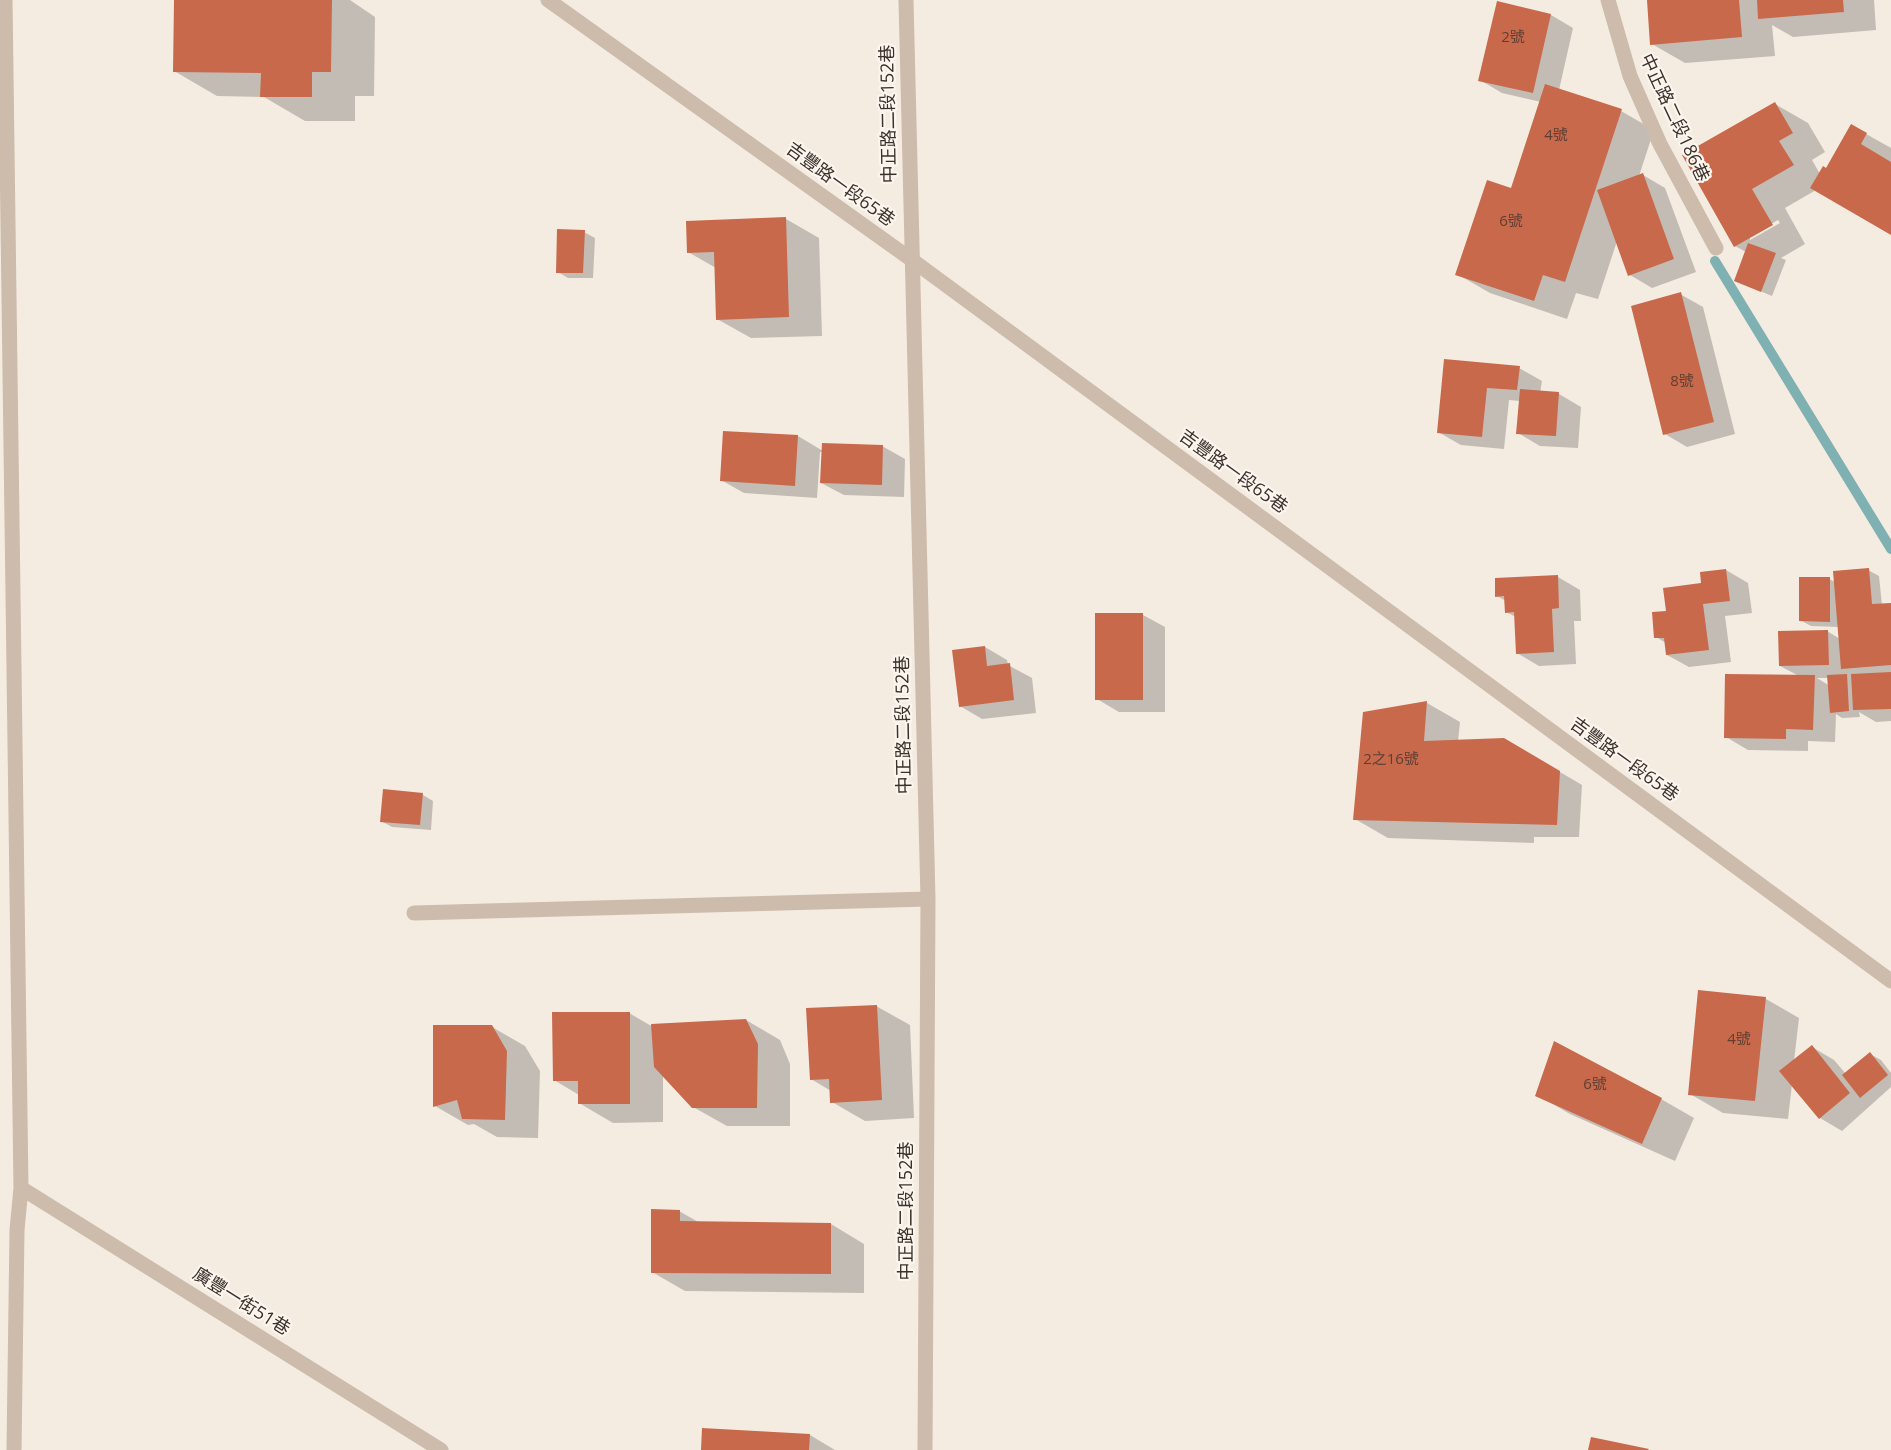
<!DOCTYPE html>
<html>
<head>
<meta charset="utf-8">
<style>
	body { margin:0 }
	canvas { display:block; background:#f4ebe1 }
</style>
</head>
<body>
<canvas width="1891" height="1450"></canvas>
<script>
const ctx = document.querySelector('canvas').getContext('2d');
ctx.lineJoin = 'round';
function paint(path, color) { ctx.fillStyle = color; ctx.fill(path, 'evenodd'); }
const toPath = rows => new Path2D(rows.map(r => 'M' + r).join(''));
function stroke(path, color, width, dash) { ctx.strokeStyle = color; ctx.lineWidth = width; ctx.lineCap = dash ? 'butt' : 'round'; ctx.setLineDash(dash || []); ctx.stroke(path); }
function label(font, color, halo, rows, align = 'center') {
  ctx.font = font + ' "Open Sans","Noto Sans TC",sans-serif'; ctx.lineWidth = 4.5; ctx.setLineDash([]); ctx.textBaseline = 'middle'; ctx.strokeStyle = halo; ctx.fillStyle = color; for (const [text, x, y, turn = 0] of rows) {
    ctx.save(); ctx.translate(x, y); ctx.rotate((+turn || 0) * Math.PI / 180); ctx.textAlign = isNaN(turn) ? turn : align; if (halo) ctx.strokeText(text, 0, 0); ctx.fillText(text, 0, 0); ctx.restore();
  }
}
paint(toPath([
	[175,0,350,0,375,17,374,96,355,96,355,121,305,121,264,97,217,96,174,71],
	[1648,0,1874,0,1876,30,1793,37,1772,25,1775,56,1685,63,1652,44],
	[1551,15,1573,28,1559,90,1621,111,1654,130,1639,176,1643,175,1665,188,1696,272,1652,288,1630,275,1617,241,1598,299,1576,293,1567,319,1490,293,1457,274,1512,189,1541,102,1502,93,1480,80],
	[1775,104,1808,123,1825,152,1812,160,1820,174,1827,170,1852,126,1891,148,1891,233,1816,190,1785,208,1805,244,1781,258,1786,260,1772,296,1736,281,1746,252,1735,246],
	[1778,220,1780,223,1750,240,1750,236],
	[786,219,819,238,822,336,751,338,717,319,716,268,688,252,688,222],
	[584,232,595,238,593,278,568,278,558,272],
	[1680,294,1703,307,1735,434,1687,447,1665,434],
	[1445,361,1519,368,1542,381,1540,393,1559,394,1581,407,1578,448,1540,446,1518,433,1520,401,1509,400,1504,449,1461,445,1438,432],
	[798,436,823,451,882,446,905,459,904,497,844,495,821,483,823,452,820,452,817,498,744,493,721,480],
	[1726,570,1748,583,1752,613,1725,616,1731,662,1689,667,1667,655,1666,643,1656,637,1668,612],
	[1868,570,1879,576,1882,605,1891,604,1891,721,1876,722,1859,712,1860,717,1842,718,1836,714,1835,742,1808,741,1808,751,1748,750,1726,737,1799,676,1780,666,1827,631,1840,639,1839,627,1811,626,1800,620,1829,579,1835,582],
	[1817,678,1829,678,1830,686],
	[1558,577,1580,590,1581,621,1574,621,1576,664,1539,666,1517,653,1516,617,1506,612,1506,601,1497,596],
	[1143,615,1165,627,1165,712,1119,712,1097,699],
	[985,647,1007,660,1008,665,1032,678,1036,713,982,719,960,706],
	[1427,703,1460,722,1458,741,1504,739,1582,785,1579,837,1534,837,1534,843,1388,838,1355,819],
	[423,795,433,801,431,830,392,827,381,821],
	[1766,999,1799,1018,1794,1061,1812,1047,1834,1060,1846,1074,1870,1054,1881,1060,1891,1073,1891,1087,1842,1131,1820,1118,1792,1084,1788,1119,1723,1113,1690,1094],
	[876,1006,910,1025,914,1118,865,1121,832,1102,831,1091,811,1079],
	[629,1013,653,1027,746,1020,780,1040,790,1064,790,1126,727,1126,693,1107,663,1074,663,1122,613,1123,579,1103,579,1095,554,1080],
	[492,1027,525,1046,540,1071,538,1138,497,1137,474,1124,468,1125,435,1106],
	[1537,1095,1661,1099,1694,1118,1675,1161,1570,1114],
	[679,1211,700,1223,831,1224,864,1244,864,1293,685,1291,652,1272],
	[810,1435,835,1450,702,1450]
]), '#0003');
stroke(toPath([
	[1715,261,1891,549]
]), '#7fb0b2', 10);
paint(toPath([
	[174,0,332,0,331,72,312,72,312,97,260,97,261,73,173,72],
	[1647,0,1739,0,1742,37,1650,45],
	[1757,0,1843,0,1844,12,1758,19],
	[1497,1,1551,14,1533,93,1478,81],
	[1545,84,1622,109,1565,282,1543,275,1534,301,1455,275,1487,180,1511,188],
	[1775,102,1793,133,1779,141,1794,165,1752,189,1773,225,1734,247,1682,155],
	[1851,124,1867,133,1861,144,1891,162,1891,235,1810,188,1823,166,1826,168],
	[1643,173,1674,259,1628,276,1597,190],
	[786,217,789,317,716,320,714,252,687,253,686,221],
	[557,229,585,230,583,273,556,273],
	[1748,243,1776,253,1761,292,1734,281],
	[1681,292,1714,422,1663,435,1631,306],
	[1444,359,1520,366,1517,390,1487,388,1482,437,1437,433],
	[1520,389,1559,392,1556,436,1516,434],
	[723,431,798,435,795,486,720,481],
	[822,443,883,445,882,485,820,483],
	[1869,568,1872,604,1891,603,1891,665,1841,669,1833,571],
	[1726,569,1730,601,1703,604,1709,650,1666,655,1664,638,1654,638,1652,612,1666,611,1663,588,1701,583,1700,572],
	[1558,575,1559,608,1552,609,1554,652,1516,654,1514,612,1505,613,1504,596,1495,597,1495,578],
	[1799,577,1830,577,1830,622,1799,621],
	[1095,613,1143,613,1143,700,1095,700],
	[1828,630,1829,665,1779,666,1778,631],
	[985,646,987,666,1010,663,1014,700,959,707,952,650],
	[1891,672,1891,709,1853,710,1851,674],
	[1725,674,1815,675,1813,730,1786,729,1786,739,1724,738],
	[1847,674,1849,711,1830,713,1827,675],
	[1427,701,1424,741,1504,738,1560,771,1557,825,1353,820,1363,712],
	[383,789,423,793,420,825,380,822],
	[1698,990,1766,997,1755,1101,1688,1095],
	[877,1005,882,1100,830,1103,829,1079,810,1080,806,1008],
	[552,1012,630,1012,630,1104,578,1104,578,1081,553,1081],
	[746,1019,758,1044,757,1108,692,1108,654,1067,651,1024],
	[433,1025,492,1025,507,1051,505,1120,462,1119,457,1100,433,1107],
	[1554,1041,1662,1098,1642,1144,1535,1096],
	[1812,1045,1850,1093,1819,1119,1779,1071],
	[1870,1052,1888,1075,1860,1098,1842,1075],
	[651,1209,680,1210,680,1221,831,1223,831,1274,651,1273],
	[702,1428,810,1434,809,1450,701,1450],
	[1591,1437,1649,1449,1648,1450,1588,1450]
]), '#c8694b');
stroke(toPath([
	[5,0,21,1188,17,1230,14,1450],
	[548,0,912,260,1891,981],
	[906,0,928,899,925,1450],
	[1608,0,1630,76,1660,144,1716,248],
	[414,913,928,899],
	[21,1188,441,1450]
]), '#cdbbac', 15);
label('15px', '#5e3e33', null, [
	["2號",1513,38],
	["4號",1556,136],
	["6號",1511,222],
	["8號",1682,382],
	["2之16號",1391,760],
	["4號",1739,1040],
	["6號",1595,1085]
]);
label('18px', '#3b302b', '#fbf5ee', [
	["中正路二段152巷",889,114,-91],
	["中正路二段186巷",1674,118,65],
	["吉豐路一段65巷",840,185,36],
	["吉豐路一段65巷",1233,472,36],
	["中正路二段152巷",904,725,-91],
	["吉豐路一段65巷",1624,760,36],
	["中正路二段152巷",907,1211,-90],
	["廣豐一街51巷",241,1302,32]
]);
</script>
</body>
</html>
